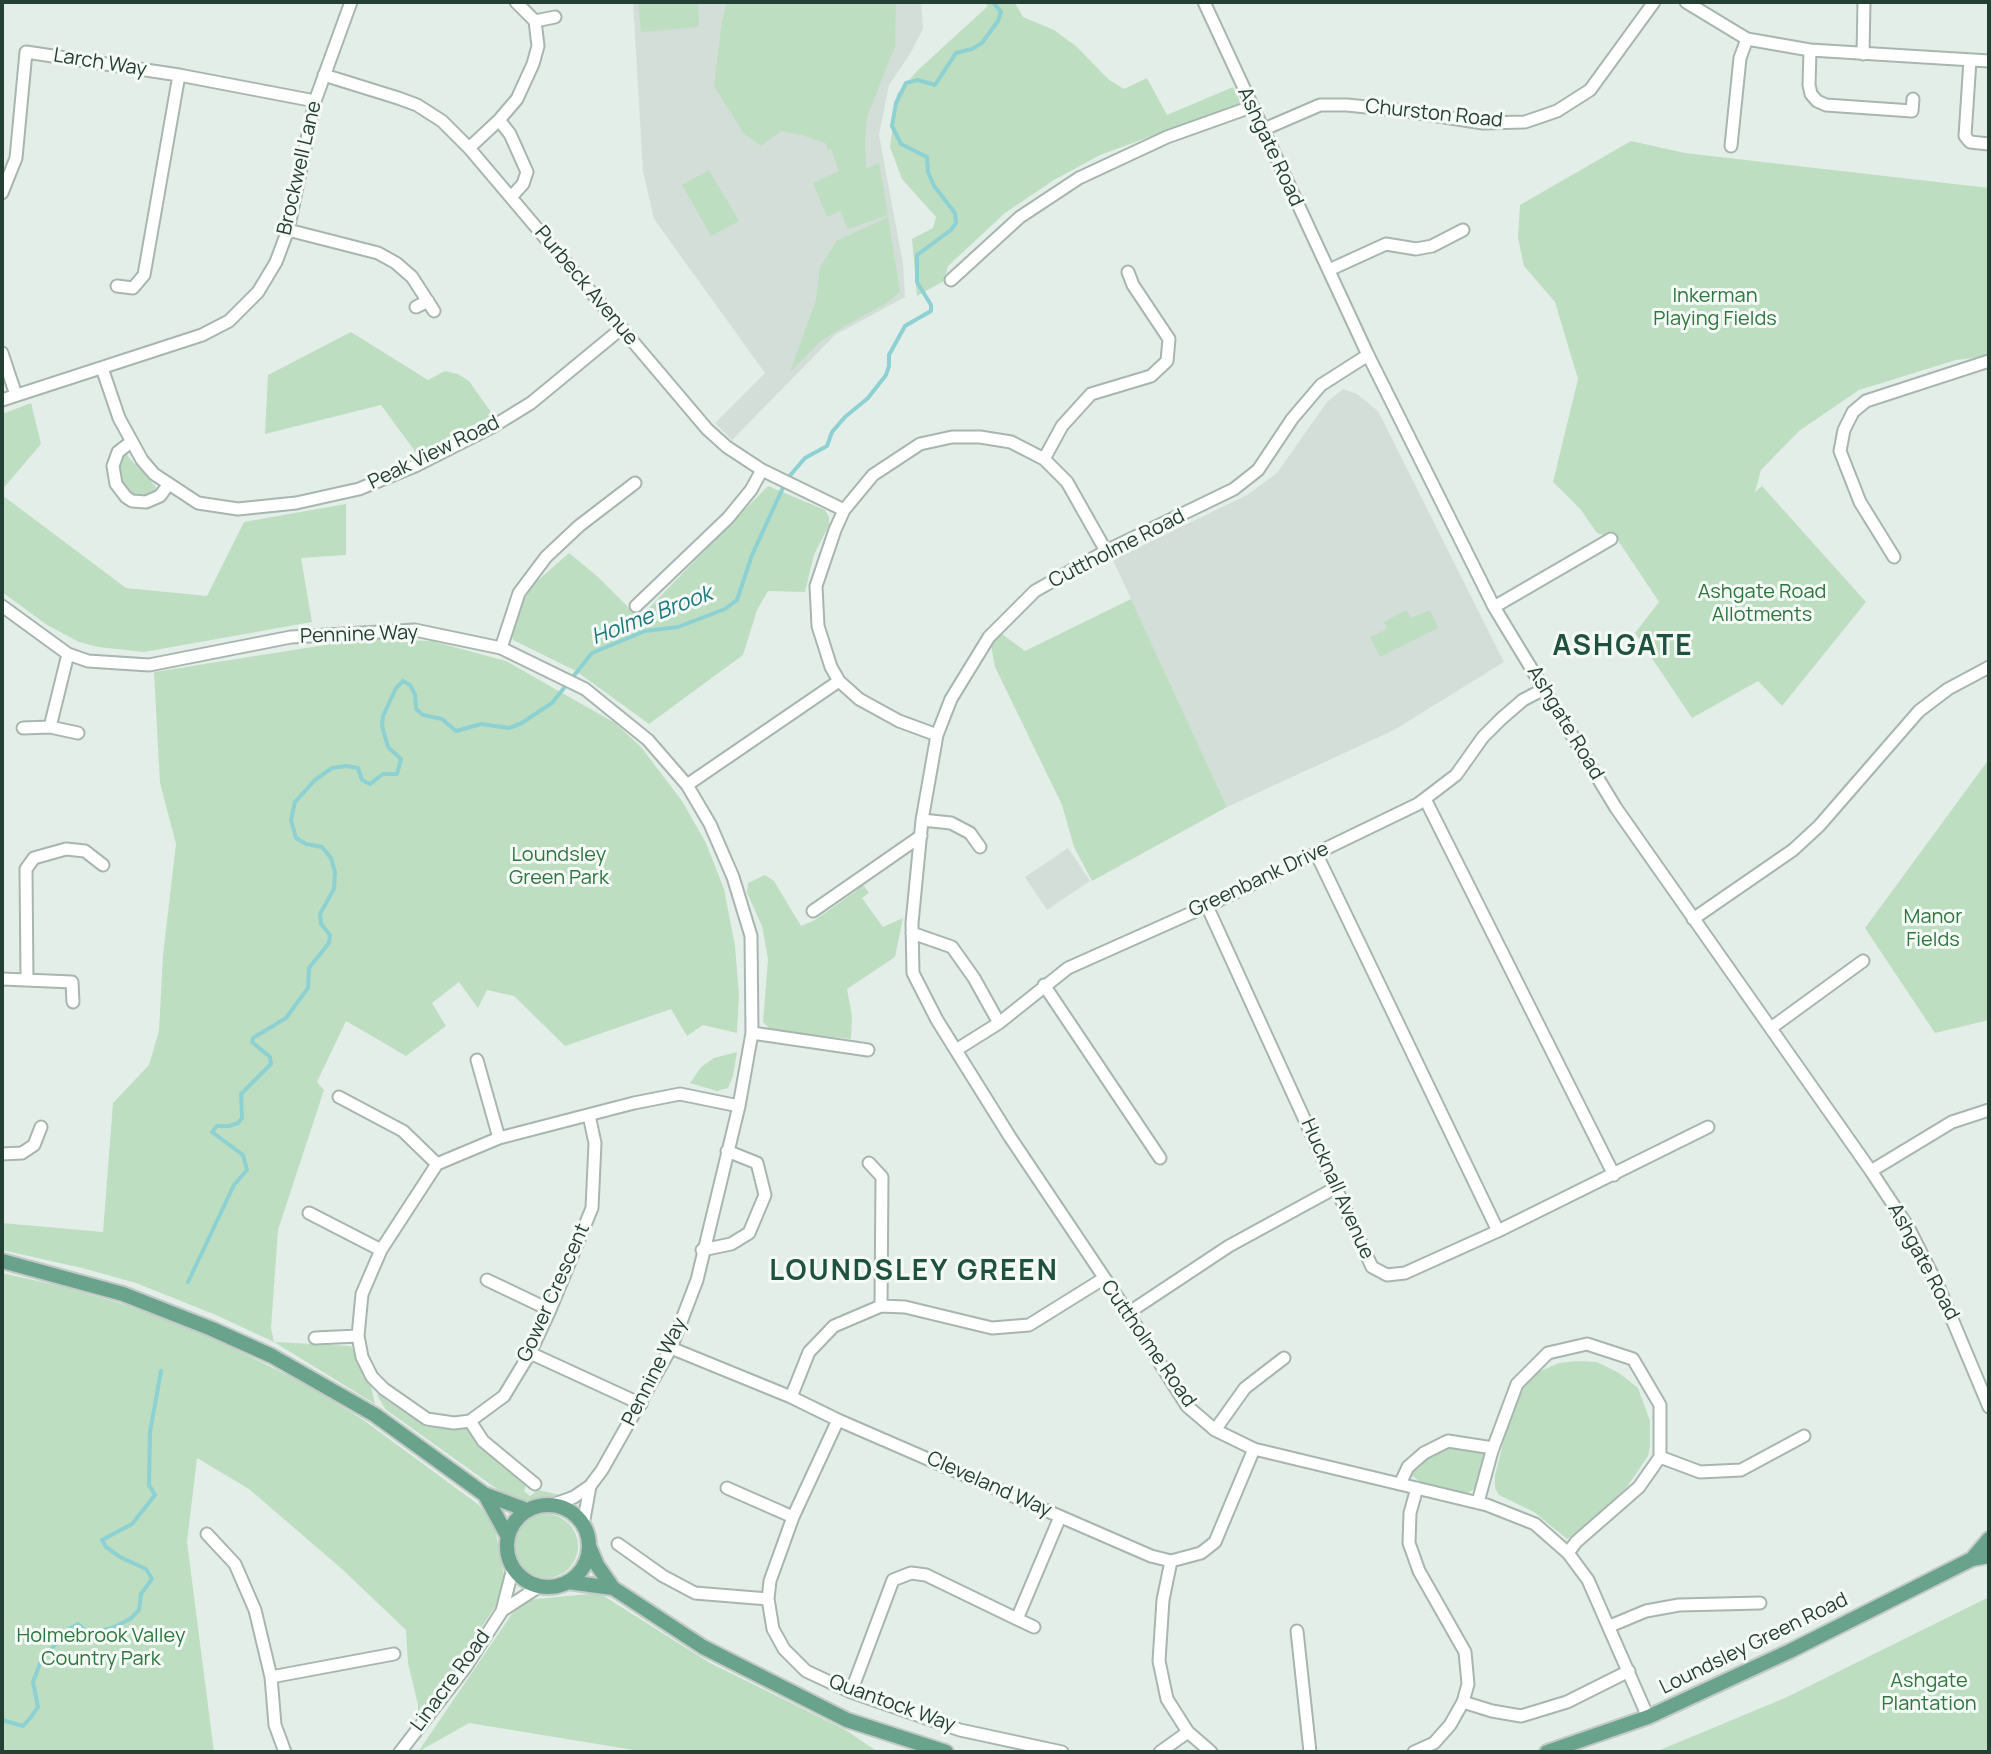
<!DOCTYPE html>
<html>
<head>
<meta charset="utf-8">
<style>
	body { margin:0 }
	#map { position:relative; width:1991px; height:1754px; overflow:hidden; background:#e4eee8; font-family:Manrope,sans-serif }
	canvas { display:block }
	.frame { position:absolute; inset:0; border:4px solid #243f34; pointer-events:none }
</style>
</head>
<body>
<div id="map">
<canvas width="1991" height="1754"></canvas>
<div class="frame"></div>
</div>
<script>
const ctx = document.querySelector('canvas').getContext('2d');
ctx.lineJoin = 'round';
function paint(path, color) { ctx.fillStyle = color; ctx.fill(path, 'evenodd'); }
const toPath = rows => new Path2D(rows.map(r => 'M' + r).join(''));
function stroke(path, color, width, dash) { ctx.strokeStyle = color; ctx.lineWidth = width; ctx.lineCap = dash ? 'butt' : 'round'; ctx.setLineDash(dash || []); ctx.stroke(path); }
function label(font, color, halo, rows, align = 'center') {
  ctx.font = font + ' Manrope,sans-serif'; ctx.lineWidth = 6; ctx.setLineDash([]); ctx.textBaseline = 'middle'; ctx.strokeStyle = halo; ctx.fillStyle = color; for (const [text, x, y, turn = 0] of rows) {
    ctx.save(); ctx.translate(x, y); ctx.rotate((+turn || 0) * Math.PI / 180); ctx.textAlign = isNaN(turn) ? turn : align; if (halo) ctx.strokeText(text, 0, 0); ctx.fillText(text, 0, 0); ctx.restore();
  }
}
paint(toPath([
	[633,2,921,2,923,29,910,54,889,85,879,135,903,264,905,297,835,335,732,440,715,423,765,373,654,219,643,171],
	[1343,389,1357,394,1378,411,1504,662,1394,730,1227,807,1113,560,1247,495,1277,473,1327,402],
	[1068,848,1090,881,1047,910,1025,877]
]), '#d2ded7');
paint(toPath([
	[638,2,698,2,699,27,641,32],
	[727,2,896,2,895,46,867,117,865,143,866,169,879,163,888,215,848,229,840,211,827,217,813,183,839,171,831,149,827,150,827,144,802,135,781,131,761,146,744,134,714,86,722,21],
	[982,2,1015,3,1023,17,1054,30,1077,47,1108,79,1124,89,1147,78,1167,115,1233,87,1241,103,1100,155,1054,180,1005,213,948,266,944,281,917,296,912,239,933,228,936,217,902,179,890,147,897,94,918,70,988,6],
	[1631,141,1685,153,1989,188,1989,356,1956,360,1859,390,1799,431,1761,470,1755,492,1762,486,1866,602,1782,706,1758,681,1692,718,1635,633,1659,602,1617,539,1597,533,1581,510,1553,482,1578,379,1555,302,1524,266,1518,238,1520,205],
	[709,170,739,221,711,236,682,185],
	[888,217,900,292,885,304,848,324,821,341,790,372,816,300,820,267,837,241],
	[351,332,428,380,445,371,458,374,469,381,493,415,417,454,381,405,265,434,268,375],
	[31,403,41,444,2,490,2,414],
	[125,453,156,487,155,494,136,497,128,492,117,477,118,460],
	[768,486,825,510,829,517,829,525,814,555,805,592,768,591,757,610,743,655,649,724,576,671,513,640,511,631,522,603,535,583,569,553,597,576,639,618],
	[2,495,126,588,207,596,244,522,346,504,346,555,301,558,312,622,144,652,98,647,79,642,47,625,2,592],
	[1131,599,1227,807,1092,881,1074,847,1062,805,995,667,991,645,1002,634,1025,651],
	[1406,610,1411,618,1430,610,1438,628,1380,657,1370,637,1387,629,1384,622],
	[363,639,432,641,506,661,615,723,641,747,682,801,706,843,724,889,735,946,739,995,737,1033,703,1025,687,1036,671,1009,565,1046,514,996,487,990,478,1008,459,982,432,1003,446,1026,406,1056,346,1021,317,1082,324,1090,278,1230,271,1328,274,1342,351,1346,370,1382,375,1404,274,1342,216,1315,136,1283,82,1268,2,1250,2,1223,103,1232,113,1103,149,1065,159,1031,163,955,176,844,160,783,154,672],
	[1989,759,1989,1020,1935,1033,1865,928],
	[765,875,774,881,801,926,815,920,856,891,862,883,869,893,862,898,883,927,903,918,895,957,847,989,852,1016,851,1039,771,1030,763,1022,768,959,762,926,747,893,748,883],
	[737,1052,733,1076,728,1088,717,1091,690,1083,701,1067,714,1058],
	[2,1273,64,1287,126,1305,215,1339,305,1384,362,1419,479,1505,489,1518,496,1534,505,1580,504,1594,418,1720,418,1705,408,1663,406,1630,343,1570,249,1489,197,1458,187,1542,214,1752,2,1752],
	[1578,1361,1597,1362,1619,1373,1638,1388,1650,1421,1650,1446,1648,1456,1627,1487,1590,1523,1567,1539,1534,1512,1499,1495,1495,1488,1495,1476,1515,1395,1524,1383,1538,1372,1559,1363],
	[376,1393,426,1427,468,1429,483,1447,527,1482,524,1491,530,1496,538,1490,560,1495,522,1501,511,1499,385,1409],
	[1455,1447,1483,1453,1485,1460,1479,1484,1473,1490,1465,1494,1425,1485,1412,1476,1414,1467,1421,1461,1442,1448],
	'514 1546a32 32 0 1 1 64 0a32 32 0 1 1-64 0Z',
	[599,1593,710,1663,844,1729,878,1752,646,1752,469,1723,418,1752,518,1605,535,1599],
	[1989,1597,1989,1752,1655,1752,1785,1698]
]), '#bedec2');
stroke(toPath([
	[188,1282,234,1185,247,1170,243,1155,212,1132,217,1126,229,1126,238,1123,242,1118,241,1094,271,1064,270,1057,252,1042,253,1038,286,1018,308,988,309,968,329,943,330,935,321,924,320,914,334,889,335,872,331,858,322,847,306,844,296,838,291,820,295,802,315,780,332,768,346,766,358,768,362,780,370,784,383,774,397,774,401,759,388,747,382,726,383,716,396,688,403,681,410,685,415,694,416,709,423,715,442,719,456,731,481,724,509,728,520,724,552,703,592,653,645,631,678,627,725,609,737,600,752,555,787,479,805,458,827,446,832,432,845,417,868,398,886,375,889,366,889,355,905,326,931,311,931,305,917,282,917,255,951,230,956,223,955,213,934,186,928,172,927,157,901,144,892,126,896,103,906,83,918,80,935,85,956,53,972,49,982,43,998,21,1001,12,993,2],
	[2,1720,23,1726,31,1717,38,1707,33,1682,41,1661,69,1629,78,1624,88,1633,112,1628,130,1619,139,1610,141,1594,152,1579,146,1569,120,1557,106,1547,102,1540,132,1524,155,1495,149,1485,150,1432,161,1371]
]), '#8dd1d2', 4);
const minor = toPath([
	[1204,2,1368,355,1494,607,1616,808,1871,1171,1908,1227,1939,1288,1989,1407],
	[1686,2,1747,39,1810,50,1989,61],
	[535,21,555,17],
	[1810,50,1809,85,1811,94,1817,101,1826,105,1912,111,1913,99],
	[1863,54,1864,2],
	[1970,60,1965,136,1970,142,1989,144],
	[324,75,398,98,417,105,442,121,469,148,707,429,727,447,762,470,844,510],
	[499,120,510,134,527,172,523,184,511,197],
	[1262,130,1320,105,1347,105,1406,111,1483,123,1525,122,1557,111,1590,90,1654,2],
	[1731,146,1740,58,1747,39],
	[469,148,499,120,517,99,533,64,538,46,535,21,516,2],
	[2,193,16,158,26,52,179,75,315,101],
	[288,230,378,253,396,263,412,277,434,311],
	[1329,270,1386,244,1416,249,1432,246,1463,230],
	[951,280,1020,217,1079,178,1167,137,1251,107],
	[117,286,133,288,144,275,179,75],
	[416,307,428,301],
	[2,353,16,395],
	[1368,355,1321,385,1292,419,1258,470,1234,489,1106,551,1035,591,989,637,951,699,937,735,922,820,912,923,913,973,937,1020,1010,1137,1128,1313,1187,1406,1215,1430,1254,1449,1487,1505,1535,1524,1568,1553,1588,1580,1648,1717],
	[102,368,119,418,142,460,154,474,198,503,238,509,296,503,359,489,415,466,492,427,531,403,622,328],
	[2,400,202,335,229,321,258,292,276,262,288,230,315,101,351,2],
	[131,442,118,452,113,466,116,484,126,497,132,501,146,502,160,496,168,485],
	[1044,459,1062,426,1091,394,1151,376,1167,361,1169,339,1133,285,1128,272],
	[1894,557,1860,502,1840,451,1844,430,1853,412,1866,401,1989,361],
	[2,606,68,654,88,661,149,665,291,637,415,630,501,648,585,689,648,740,687,785,710,824,733,877,751,936,752,1033,739,1106,697,1280,671,1348,602,1470,590,1486,574,1497,552,1505],
	[636,606,728,518,751,490,762,470],
	[1494,607,1611,539],
	[501,648,519,593,546,557,579,526,635,483],
	[50,727,68,654],
	[23,728,50,727,78,733],
	[937,735,899,721,859,699,839,681,831,667,818,626,816,586,835,530,844,510,873,475,920,444,952,437,980,437,1011,442,1044,459,1067,482,1106,551],
	[687,785,839,681],
	[1425,799,1614,1175],
	[922,820,951,823,970,833,980,847],
	[1316,853,1498,1231],
	[1207,906,1372,1267,1387,1275,1405,1273,1498,1231,1708,1127],
	[813,911,921,836],
	[1693,919,1793,850,1819,826,1919,711,1948,689,1989,667],
	[912,933,952,947,974,978,999,1023],
	[2,979,72,982,73,1002],
	[27,979,26,869,34,858,66,849,85,851,103,865],
	[1044,985,1160,1158],
	[1771,1028,1863,961],
	[752,1033,868,1050],
	[956,1050,999,1023,1068,968,1207,906,1418,804,1456,775,1483,737,1501,719,1523,700,1544,689],
	[477,1060,499,1138],
	[339,1097,403,1131,437,1164],
	[589,1115,595,1143,592,1208,550,1310,530,1353,504,1396,470,1421,454,1423,427,1419,384,1389,372,1377,362,1357,358,1336,362,1294,381,1250,437,1164,499,1138,634,1103,680,1094,739,1106],
	[2,1154,22,1153,34,1145,41,1127],
	[869,1163,882,1177,881,1306],
	[1871,1171,1952,1122,1989,1110],
	[309,1213,381,1250],
	[702,1250,731,1244,749,1233,765,1195,757,1163,727,1151],
	[487,1280,550,1310],
	[1128,1313,1229,1246,1337,1187],
	[315,1338,358,1336],
	[671,1348,791,1397,838,1420,1151,1556,1171,1561,1201,1553,1215,1542,1254,1449],
	[530,1353,641,1404],
	[791,1397,809,1352,834,1326,881,1306,905,1307,992,1328,1029,1325,1103,1279],
	[838,1420,793,1517,770,1581,768,1599,773,1629,784,1649,806,1671,851,1692,960,1730,1062,1752],
	[470,1421,483,1441,535,1484],
	[1215,1430,1245,1388,1284,1358],
	[1660,1457,1700,1472,1741,1470,1804,1436],
	[1400,1484,1408,1467,1424,1453,1448,1441,1493,1448],
	[727,1488,793,1517],
	[1478,1502,1492,1451,1517,1384,1548,1353,1587,1344,1633,1359,1660,1405,1660,1457,1639,1487,1576,1542,1568,1553],
	[583,1525,590,1486],
	[207,1534,235,1564,255,1610,271,1677,275,1725,285,1752],
	[618,1544,663,1576,695,1593,768,1599],
	[1171,1561,1163,1600,1159,1661,1167,1699,1188,1732,1211,1752],
	[503,1610,540,1586],
	[1017,1619,1034,1627],
	[1610,1626,1646,1611,1679,1605,1760,1603],
	[1297,1631,1310,1752],
	[271,1677,394,1654],
	[851,1692,893,1580,911,1573,926,1575,1017,1619,1060,1517],
	[1463,1702,1492,1711,1521,1716,1567,1702,1629,1671],
	[400,1752,465,1668,502,1611,513,1568],
	[1160,1752,1188,1732],
	[1414,1752,1434,1743,1450,1725,1463,1702,1468,1684,1465,1652,1419,1571,1409,1543,1410,1513,1417,1488]
]);
const major = toPath([
	[2,1261,123,1294,212,1329,272,1356,375,1415,484,1494,527,1510],
	[485,1495,508,1537],
	'507 1546a41 41 0 1 1 82 0a41 41 0 1 1-82 0Z',
	[589,1546,597,1565,613,1588,703,1647,847,1720,946,1752],
	[1972,1559,1989,1539],
	[568,1582,613,1588],
	[1547,1752,1648,1717,1790,1651,1972,1559,1989,1556]
]);
stroke(minor, '#a7b6ae', 15);
stroke(major, '#c2c9c6', 18);
stroke(minor, '#fff', 11);
stroke(major, '#69a38c', 14);
label('20px', '#243f34', '#f5faf7', [
	["Larch Way",100,63,9],
	["Churston Road",1434,114,6],
	["Ashgate Road",1270,147,65],
	["Brockwell Lane",300,168,-77],
	["Purbeck Avenue",586,286,50],
	["Peak View Road",434,453,-26],
	["Cuttholme Road",1117,549,-27],
	["Pennine Way",359,635,-2],
	["Ashgate Road",1565,723,59],
	["Greenbank Drive",1259,880,-25],
	["Hucknall Avenue",1337,1189,66],
	["Ashgate Road",1923,1262,62],
	["Gower Crescent",554,1293,-66],
	["Cuttholme Road",1148,1344,55],
	["Pennine Way",655,1372,-63],
	["Cleveland Way",989,1485,24],
	["Loundsley Green Road",1754,1644,-26],
	["Linacre Road",451,1681,-54],
	["Quantock Way",892,1704,20]
]);
label('20px', '#2e763f', '#f5faf7', [
	["Inkerman",1715,296],
	["Playing Fields",1715,319],
	["Ashgate Road",1762,592],
	["Allotments",1762,615],
	["Loundsley",559,855],
	["Green Park",559,878],
	["Manor",1933,917],
	["Fields",1933,940],
	["Holmebrook Valley",101,1636],
	["Country Park",101,1659],
	["Ashgate",1929,1681],
	["Plantation",1929,1704]
]);
label('italic 22px', '#1d797c', '#f5faf7', [
	["Holme Brook",652,616,-21]
]);
ctx.letterSpacing = '2px';
label('bold 28px', '#1f523e', '#f5faf7', [
	["ASHGATE",1623,647],
	["LOUNDSLEY GREEN",914,1272]
]);
ctx.letterSpacing = '0px';
</script>
</body>
</html>
